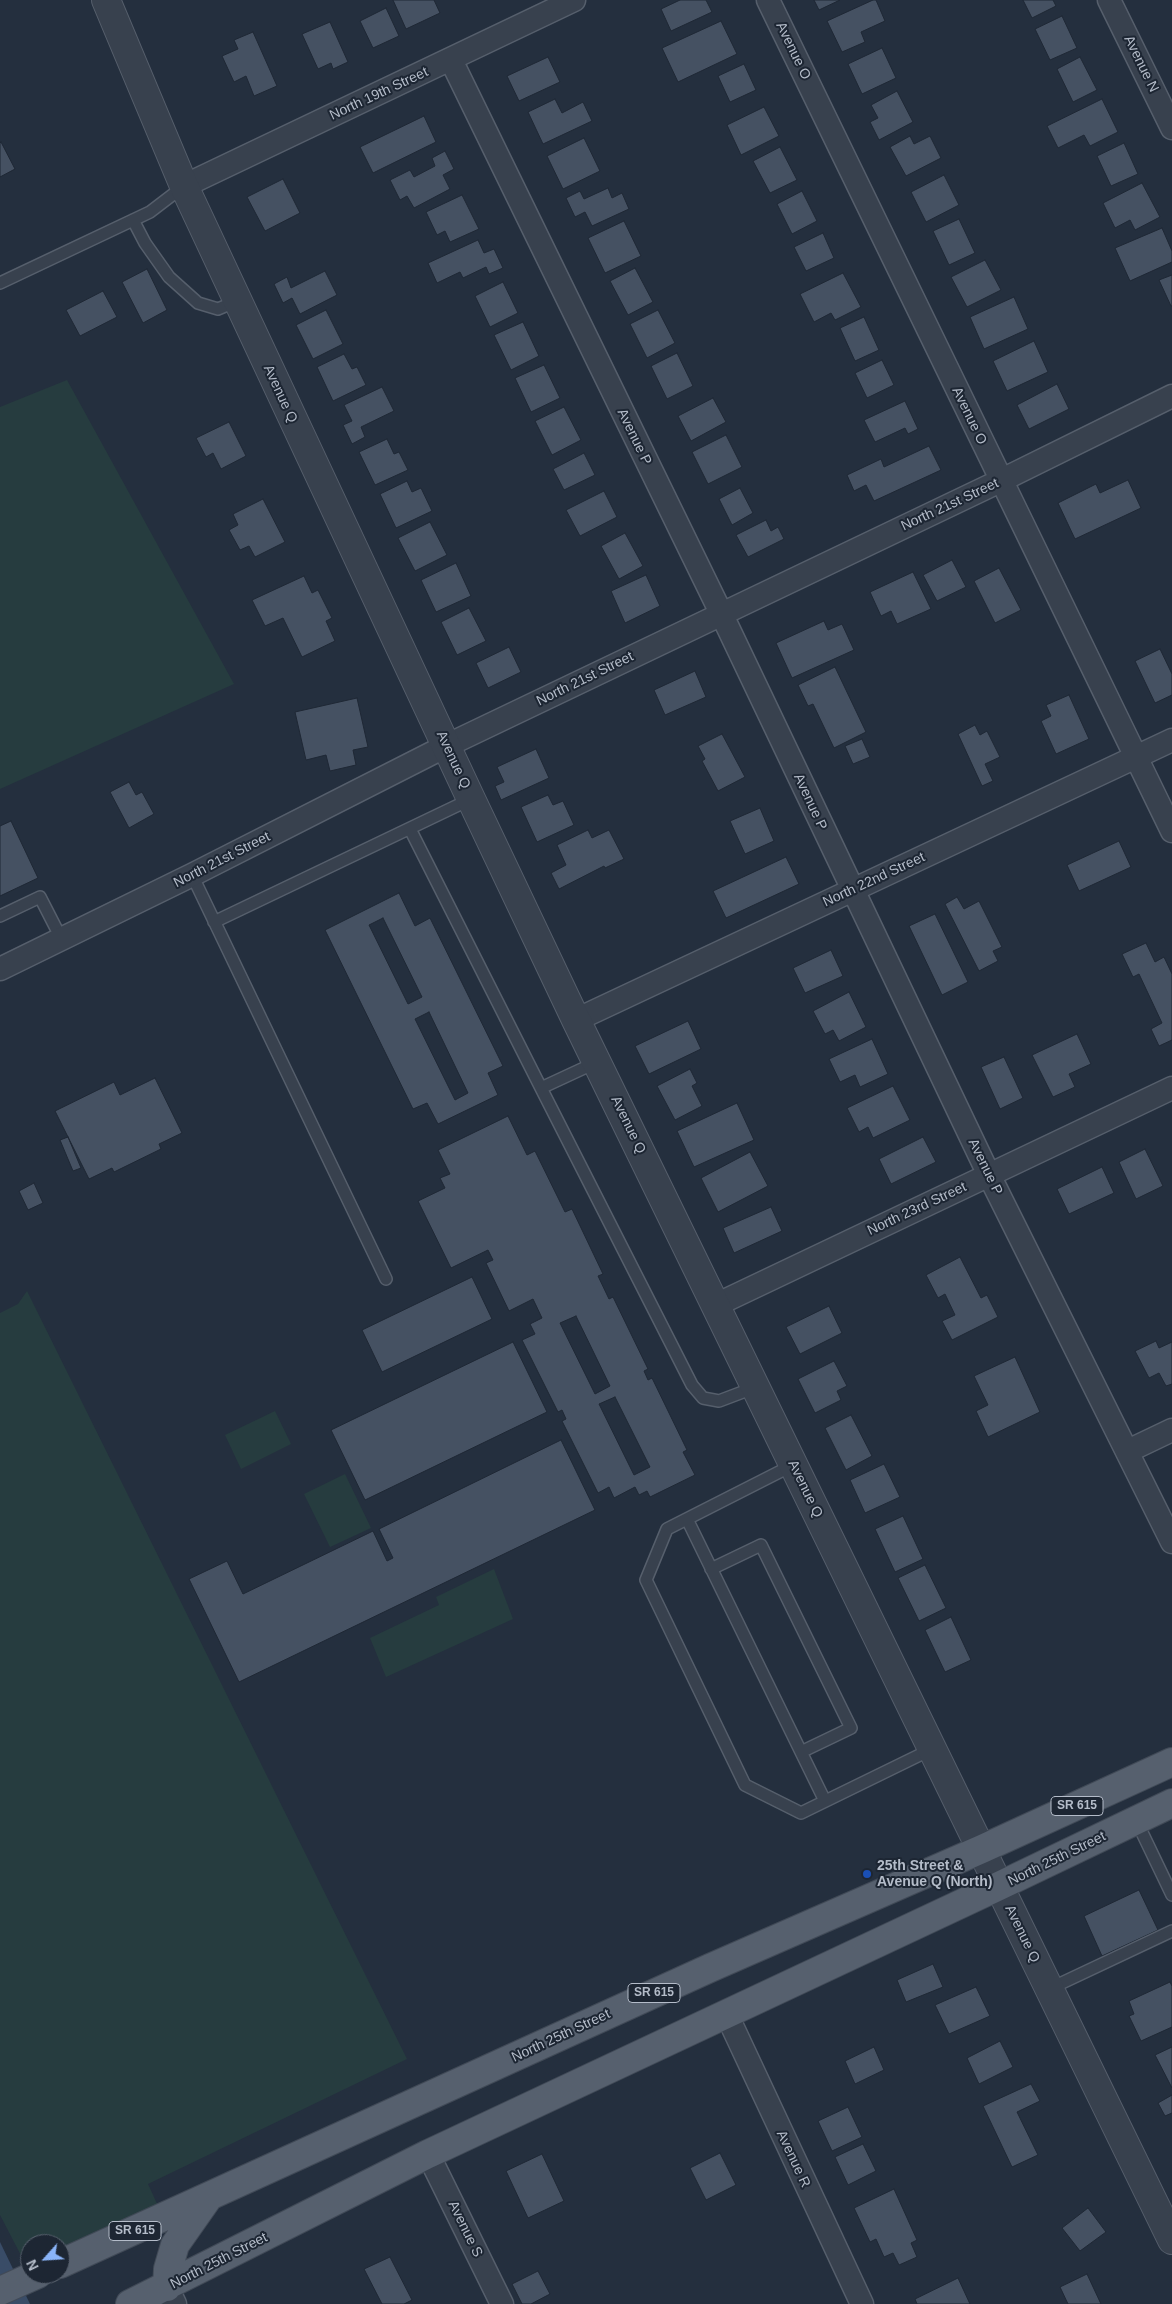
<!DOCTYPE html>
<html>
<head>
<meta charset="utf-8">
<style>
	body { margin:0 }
	#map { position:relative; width:1172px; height:2304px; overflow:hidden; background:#242f3e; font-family:Helvetica,sans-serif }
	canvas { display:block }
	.north { position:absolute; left:20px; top:2234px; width:50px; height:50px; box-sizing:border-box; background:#1d2633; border:1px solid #59626f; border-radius:50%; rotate:244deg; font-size:14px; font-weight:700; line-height:20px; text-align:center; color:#b4bcc9 }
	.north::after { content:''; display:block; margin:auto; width:18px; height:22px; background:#8ab4f8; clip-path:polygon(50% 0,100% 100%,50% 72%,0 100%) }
</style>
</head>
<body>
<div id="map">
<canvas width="1172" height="2304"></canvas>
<div class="north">N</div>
</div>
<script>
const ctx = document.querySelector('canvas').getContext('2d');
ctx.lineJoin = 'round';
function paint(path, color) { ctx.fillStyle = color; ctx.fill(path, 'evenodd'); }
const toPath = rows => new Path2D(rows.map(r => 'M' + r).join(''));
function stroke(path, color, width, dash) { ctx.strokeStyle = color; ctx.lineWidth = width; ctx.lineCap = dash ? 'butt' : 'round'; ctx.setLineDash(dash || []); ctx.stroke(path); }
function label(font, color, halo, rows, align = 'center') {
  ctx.font = font + ' Helvetica,sans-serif'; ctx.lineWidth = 4; ctx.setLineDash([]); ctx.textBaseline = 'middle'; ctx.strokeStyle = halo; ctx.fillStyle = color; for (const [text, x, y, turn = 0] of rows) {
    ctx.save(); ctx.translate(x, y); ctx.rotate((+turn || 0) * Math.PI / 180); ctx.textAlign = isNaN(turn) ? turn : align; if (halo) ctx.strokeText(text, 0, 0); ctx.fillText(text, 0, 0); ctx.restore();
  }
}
paint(toPath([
	[67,380,234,684,0,789,0,407],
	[27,1291,407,2059,148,2184,159,2208,60,2252,60,2244,30,2244,30,2266,27,2267,0,2215,0,1313,18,1304],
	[275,1411,291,1444,241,1469,225,1435],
	[345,1474,371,1528,330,1547,304,1494],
	[494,1569,513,1619,386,1677,370,1638,439,1605,436,1597]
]), '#263c3f');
paint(toPath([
	[0,2242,30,2304,0,2304]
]), '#394c67');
const building = toPath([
	[393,0,434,0,440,13,406,29,393,0],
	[680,0,706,0,712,12,671,31,661,9,680,0],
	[814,0,840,0,819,10,814,0],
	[873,0,876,0,885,21,861,32,865,42,842,52,827,21,873,0],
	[1023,0,1053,0,1056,6,1032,18,1023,0],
	[386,8,399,36,373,48,360,21,386,8],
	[1062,16,1077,48,1050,60,1035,29,1062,16],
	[721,21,737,54,678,82,662,48,721,21],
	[330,22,348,62,333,69,331,63,318,69,302,34,330,22],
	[253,32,277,86,254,96,246,76,234,82,222,56,238,49,234,40,253,32],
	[882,48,896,78,862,94,848,64,882,48],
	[548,57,560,82,519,101,507,76,548,57],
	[1080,57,1097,90,1073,102,1057,69,1080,57],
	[744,64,756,90,730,102,718,76,744,64],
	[897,91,913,122,879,140,870,122,878,118,871,105,897,91],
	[555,99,562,113,583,102,592,121,543,144,528,112,555,99],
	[1102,99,1118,132,1090,146,1084,135,1058,148,1047,126,1102,99],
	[764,107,779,136,741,155,727,125,764,107],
	[424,116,436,142,373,173,360,147,424,116],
	[910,136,914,144,930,136,941,158,906,176,890,147,910,136],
	[584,138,600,171,563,189,547,156,584,138],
	[1,142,15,169,0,177,0,143,1,142],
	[1124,143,1138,174,1111,186,1097,156,1124,143],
	[780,147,797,180,770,193,753,161,780,147],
	[445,151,454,169,443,175,450,189,414,208,407,196,400,200,390,180,410,170,414,177,435,166,432,158,445,151],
	[944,175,959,205,926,222,911,192,944,175],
	[283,179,300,213,265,231,247,197,283,179],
	[1142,183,1160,217,1135,230,1130,220,1115,228,1103,203,1142,183],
	[608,188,612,198,622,193,629,209,592,226,585,212,575,217,566,198,580,191,584,199,608,188],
	[802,191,817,221,792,234,777,204,802,191],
	[462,195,479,229,450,242,445,231,437,235,426,212,462,195],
	[959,219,975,253,949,265,933,231,959,219],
	[624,221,641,256,605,273,588,238,624,221],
	[1162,228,1172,251,1172,262,1130,281,1115,248,1162,228],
	[823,233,834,258,806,271,794,247,823,233],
	[478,240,484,253,494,249,503,268,489,274,486,267,463,278,460,272,437,283,428,263,478,240],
	[985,260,1001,290,967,307,951,277,985,260],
	[635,268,653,302,628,315,610,281,635,268],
	[147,269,167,310,143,323,122,282,147,269],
	[325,271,337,295,300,314,292,298,283,303,274,284,287,277,291,288,325,271],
	[843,273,861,307,835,320,831,313,814,322,800,294,843,273],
	[1172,275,1172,306,1171,306,1159,280,1172,275],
	[503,282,518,313,490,327,475,296,503,282],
	[103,291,117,317,80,336,66,310,103,291],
	[1014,297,1028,329,984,349,970,317,1014,297],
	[326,310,343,344,313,359,296,325,326,310],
	[658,310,675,343,647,358,630,324,658,310],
	[864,317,879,350,855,361,840,328,864,317],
	[523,322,539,356,511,370,494,335,523,322],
	[1034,341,1048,372,1007,391,993,361,1034,341],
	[677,353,693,386,667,399,651,366,677,353],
	[344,354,352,369,357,367,366,385,333,401,317,367,344,354],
	[882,360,894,385,867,398,855,373,882,360],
	[544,365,560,398,531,412,515,378,544,365],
	[1057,384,1069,409,1029,429,1017,405,1057,384],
	[382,387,394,411,361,427,365,437,352,444,343,425,352,421,344,405,382,387],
	[713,398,726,422,691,441,678,416,713,398],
	[905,401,918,429,908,434,905,428,875,442,864,420,905,401],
	[564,407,581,440,552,455,535,421,564,407],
	[229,422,246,456,221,469,213,453,206,457,196,438,229,422],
	[726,435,742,467,708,484,692,452,726,435],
	[387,439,394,454,399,452,408,470,375,485,359,452,387,439],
	[929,446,941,470,874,501,866,485,854,491,847,475,881,459,884,467,929,446],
	[584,453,595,475,564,490,553,469,584,453],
	[1128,480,1141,508,1075,539,1058,503,1096,484,1100,493,1128,480],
	[407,481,412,492,421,488,432,511,396,528,380,494,407,481],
	[740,488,753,513,732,525,719,499,740,488],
	[604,491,617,517,580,536,566,510,604,491],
	[263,499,285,542,255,557,249,546,240,550,229,530,238,525,233,514,263,499],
	[766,520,771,531,778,527,784,539,748,557,736,535,766,520],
	[430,522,447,555,415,571,398,538,430,522],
	[625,533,643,566,619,579,601,546,625,533],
	[952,560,966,587,937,601,923,575,952,560],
	[456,563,471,596,436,612,421,580,456,563],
	[999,568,1021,610,995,623,974,581,999,568],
	[913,572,931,609,897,624,891,611,881,616,870,592,913,572],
	[646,575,660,606,625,623,611,591,646,575],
	[304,576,312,593,318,590,332,618,326,621,335,641,302,657,283,618,265,626,252,600,304,576],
	[469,608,486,641,457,655,441,622,469,608],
	[824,621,828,630,842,624,854,650,792,678,776,643,824,621],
	[509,647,521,672,488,688,476,663,509,647],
	[1160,649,1172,674,1172,695,1155,703,1135,661,1160,649],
	[835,667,866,732,834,748,813,704,808,706,798,685,835,667],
	[695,671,706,697,665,715,654,690,695,671],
	[1069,695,1089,739,1056,754,1041,721,1051,716,1046,705,1069,695],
	[357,698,368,747,353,750,356,765,330,771,326,755,306,760,295,712,357,698],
	[975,725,980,735,987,731,1000,757,985,764,993,781,982,786,958,734,975,725],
	[722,734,745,777,718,791,702,761,705,759,698,746,722,734],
	[862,739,870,757,853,764,845,746,862,739],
	[536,749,549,778,501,800,495,786,504,782,497,767,536,749],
	[129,782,136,795,142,792,154,814,129,828,110,792,129,782],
	[548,795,553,805,563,801,574,825,537,842,521,807,548,795],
	[760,808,774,841,745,854,730,821,760,808],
	[11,821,38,878,0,896,0,826,11,821],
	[588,830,592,838,609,830,624,859,605,868,604,866,559,889,551,873,566,865,557,845,588,830],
	[1119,841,1131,867,1079,891,1067,865,1119,841],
	[786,857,799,884,726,918,713,891,786,857],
	[399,893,415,926,430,918,503,1066,488,1073,498,1095,438,1124,427,1103,413,1109,325,930,399,893],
	[383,918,422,997,408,1004,369,925,383,918],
	[429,1012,468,1093,455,1100,415,1019,429,1012],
	[957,897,964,909,979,901,1002,947,993,951,998,961,979,971,945,904,957,897],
	[935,914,968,982,942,995,909,926,935,914],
	[1146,943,1155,962,1164,957,1172,974,1172,1040,1159,1046,1151,1029,1162,1023,1139,974,1133,977,1122,954,1146,943],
	[831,950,843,976,805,993,793,968,831,950],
	[849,992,866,1027,839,1041,833,1030,825,1034,813,1011,849,992],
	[688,1021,701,1049,649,1074,635,1046,688,1021],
	[1077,1034,1091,1064,1069,1074,1075,1087,1053,1097,1032,1055,1077,1034],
	[872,1039,888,1074,860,1087,855,1075,840,1082,829,1059,872,1039],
	[1004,1057,1023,1098,1000,1109,981,1067,1004,1057],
	[690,1069,697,1083,692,1086,702,1106,675,1120,657,1086,690,1069],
	[155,1078,182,1133,159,1144,161,1149,114,1172,112,1168,89,1179,55,1111,114,1082,120,1095,155,1078],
	[893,1086,910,1120,873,1138,868,1127,859,1132,847,1108,893,1086],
	[737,1103,754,1140,694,1167,677,1131,737,1103],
	[508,1116,527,1155,535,1151,565,1212,572,1209,603,1274,598,1276,609,1299,613,1297,648,1369,644,1371,648,1380,652,1378,687,1450,683,1452,695,1475,650,1497,647,1491,639,1495,635,1487,614,1498,609,1487,598,1493,562,1421,566,1419,562,1410,558,1412,522,1340,535,1334,530,1324,542,1318,533,1299,509,1311,486,1263,493,1260,488,1250,451,1268,418,1201,445,1188,440,1178,450,1174,438,1150,508,1116],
	[576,1316,610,1386,595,1394,560,1323,576,1316],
	[615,1397,650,1467,634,1475,599,1404,615,1397],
	[68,1137,81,1168,73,1171,60,1140,68,1137],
	[923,1137,936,1162,891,1184,879,1159,923,1137],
	[1145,1149,1163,1186,1136,1199,1119,1162,1145,1149],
	[750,1152,768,1186,718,1212,701,1178,750,1152],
	[1102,1167,1114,1193,1069,1214,1057,1189,1102,1167],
	[34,1183,43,1203,28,1210,19,1191,34,1183],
	[771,1207,782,1231,734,1253,723,1228,771,1207],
	[960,1257,981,1298,987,1295,998,1317,952,1340,942,1321,955,1315,945,1294,938,1298,926,1275,960,1257],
	[472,1277,492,1319,382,1372,362,1330,472,1277],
	[829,1306,842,1333,800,1354,786,1327,829,1306],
	[1156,1341,1159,1348,1172,1342,1172,1384,1166,1386,1159,1373,1149,1378,1135,1351,1156,1341],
	[513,1342,547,1412,365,1500,331,1430,513,1342],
	[1015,1357,1040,1412,988,1437,976,1411,988,1405,974,1376,1015,1357],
	[834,1361,847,1386,837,1391,841,1400,815,1413,798,1379,834,1361],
	[851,1415,872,1456,846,1470,825,1428,851,1415],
	[561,1440,595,1510,239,1682,189,1579,227,1561,243,1594,373,1531,387,1561,393,1558,379,1529,561,1440],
	[884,1464,900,1497,865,1513,850,1480,884,1464],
	[903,1516,923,1559,895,1572,875,1529,903,1516],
	[925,1565,946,1608,919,1621,898,1578,925,1565],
	[951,1617,971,1660,945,1672,925,1630,951,1617],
	[1139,1890,1158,1930,1102,1956,1084,1916,1139,1890],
	[933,1964,943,1987,906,2002,897,1980,933,1964],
	[1170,1982,1172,1986,1172,2027,1141,2041,1129,2016,1134,2014,1129,2001,1170,1982],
	[976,1987,990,2016,949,2034,935,2005,976,1987],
	[1000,2041,1013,2067,979,2084,967,2058,1000,2041],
	[874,2047,884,2070,855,2084,845,2061,874,2047],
	[1172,2047,1172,2088,1155,2055,1172,2047],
	[1031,2084,1040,2101,1017,2112,1038,2155,1012,2167,983,2106,1031,2084],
	[1172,2095,1172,2113,1165,2116,1158,2103,1172,2095],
	[848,2107,862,2137,832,2151,818,2121,848,2107],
	[863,2144,876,2171,848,2185,835,2157,863,2144],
	[720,2153,736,2185,706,2200,690,2168,720,2153],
	[542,2154,564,2201,528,2218,506,2171,542,2154],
	[894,2189,917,2240,911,2243,917,2257,899,2265,893,2253,884,2257,876,2239,870,2242,854,2208,894,2189],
	[1088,2208,1106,2232,1080,2251,1062,2228,1088,2208],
	[390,2257,412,2300,404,2304,382,2304,364,2269,390,2257],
	[538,2271,550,2294,531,2304,522,2304,512,2284,538,2271],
	[1087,2274,1101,2304,1068,2304,1060,2287,1087,2274],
	[958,2278,970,2304,917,2304,915,2299,958,2278]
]);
paint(building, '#455162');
stroke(building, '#1f2835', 1);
const service = toPath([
	[133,220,145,243,169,277,198,303,218,309,237,301],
	[0,283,150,212,184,186],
	[410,829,541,1088],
	[192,875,386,1279],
	[0,916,40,897,61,938],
	[214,922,471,799],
	[597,1062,541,1088,692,1385,703,1398,719,1401,756,1387],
	[793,1465,667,1529,646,1580,745,1785,801,1813,932,1749],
	[687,1519,825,1801],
	[711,1569,761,1545,851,1728,801,1752],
	[1136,1820,1172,1895],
	[1049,1989,1172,1931]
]);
const minor = toPath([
	[768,0,1172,831],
	[1109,0,1172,128],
	[451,60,721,613,989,1175,1172,1542],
	[184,186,574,0],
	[0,969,192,875,446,746,1000,481,1172,396],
	[576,1020,1172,740],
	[716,1305,1172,1088],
	[1128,1451,1172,1430],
	[726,2013,862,2304],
	[428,2154,502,2304],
	[167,2287,175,2304]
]);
const tertiary = toPath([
	[106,0,184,186,471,799,576,1020,1172,2240]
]);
const primary = toPath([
	[60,2264,710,1968,982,1849,1172,1762],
	[167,2287,168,2269,175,2245,208,2198],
	[0,2291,38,2274],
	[130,2304,428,2154,999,1886,1172,1803]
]);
stroke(service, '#565f6c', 14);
stroke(minor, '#565f6c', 25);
stroke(tertiary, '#565f6c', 30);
stroke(primary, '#414a57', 30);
stroke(service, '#38414e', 11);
stroke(minor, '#38414e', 22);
stroke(tertiary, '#38414e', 28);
stroke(primary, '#56606e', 28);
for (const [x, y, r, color] of [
	[867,1874,5,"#1a4fb4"]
]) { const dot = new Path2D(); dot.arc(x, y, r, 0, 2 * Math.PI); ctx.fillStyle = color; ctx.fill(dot); stroke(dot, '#1d2633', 2); }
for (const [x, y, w] of [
	[1077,1806,52],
	[654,1993,52],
	[135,2231,52]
]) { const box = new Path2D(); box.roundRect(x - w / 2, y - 9.5, w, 19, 4); ctx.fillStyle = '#1d2633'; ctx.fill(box); stroke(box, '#b4bcc9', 1); }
label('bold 12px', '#b4bcc9', null, [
	["SR 615",1077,1806],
	["SR 615",654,1993],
	["SR 615",135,2231]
]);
label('14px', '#b4bcc9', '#1d2633', [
	["Avenue O",793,51,64],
	["Avenue N",1141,64,64],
	["North 19th Street",379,94,-25],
	["Avenue Q",280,394,65],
	["Avenue O",969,416,64],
	["Avenue P",634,437,64],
	["North 21st Street",950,505,-25],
	["North 21st Street",585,679,-26],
	["Avenue Q",453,760,65],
	["Avenue P",810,802,65],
	["North 21st Street",222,860,-27],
	["North 22nd Street",874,880,-25],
	["Avenue Q",628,1125,64],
	["Avenue P",985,1167,64],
	["North 23rd Street",917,1209,-25],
	["Avenue Q",805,1489,64],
	["North 25th Street",1057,1859,-26],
	["Avenue Q",1022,1934,64],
	["North 25th Street",561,2036,-25],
	["Avenue R",793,2159,65],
	["Avenue S",465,2229,64],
	["North 25th Street",219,2261,-27]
]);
label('bold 14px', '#b4bcc9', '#1d2633', [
	["25th Street &",877,1866],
	["Avenue Q (North)",877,1882]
], 'left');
</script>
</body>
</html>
